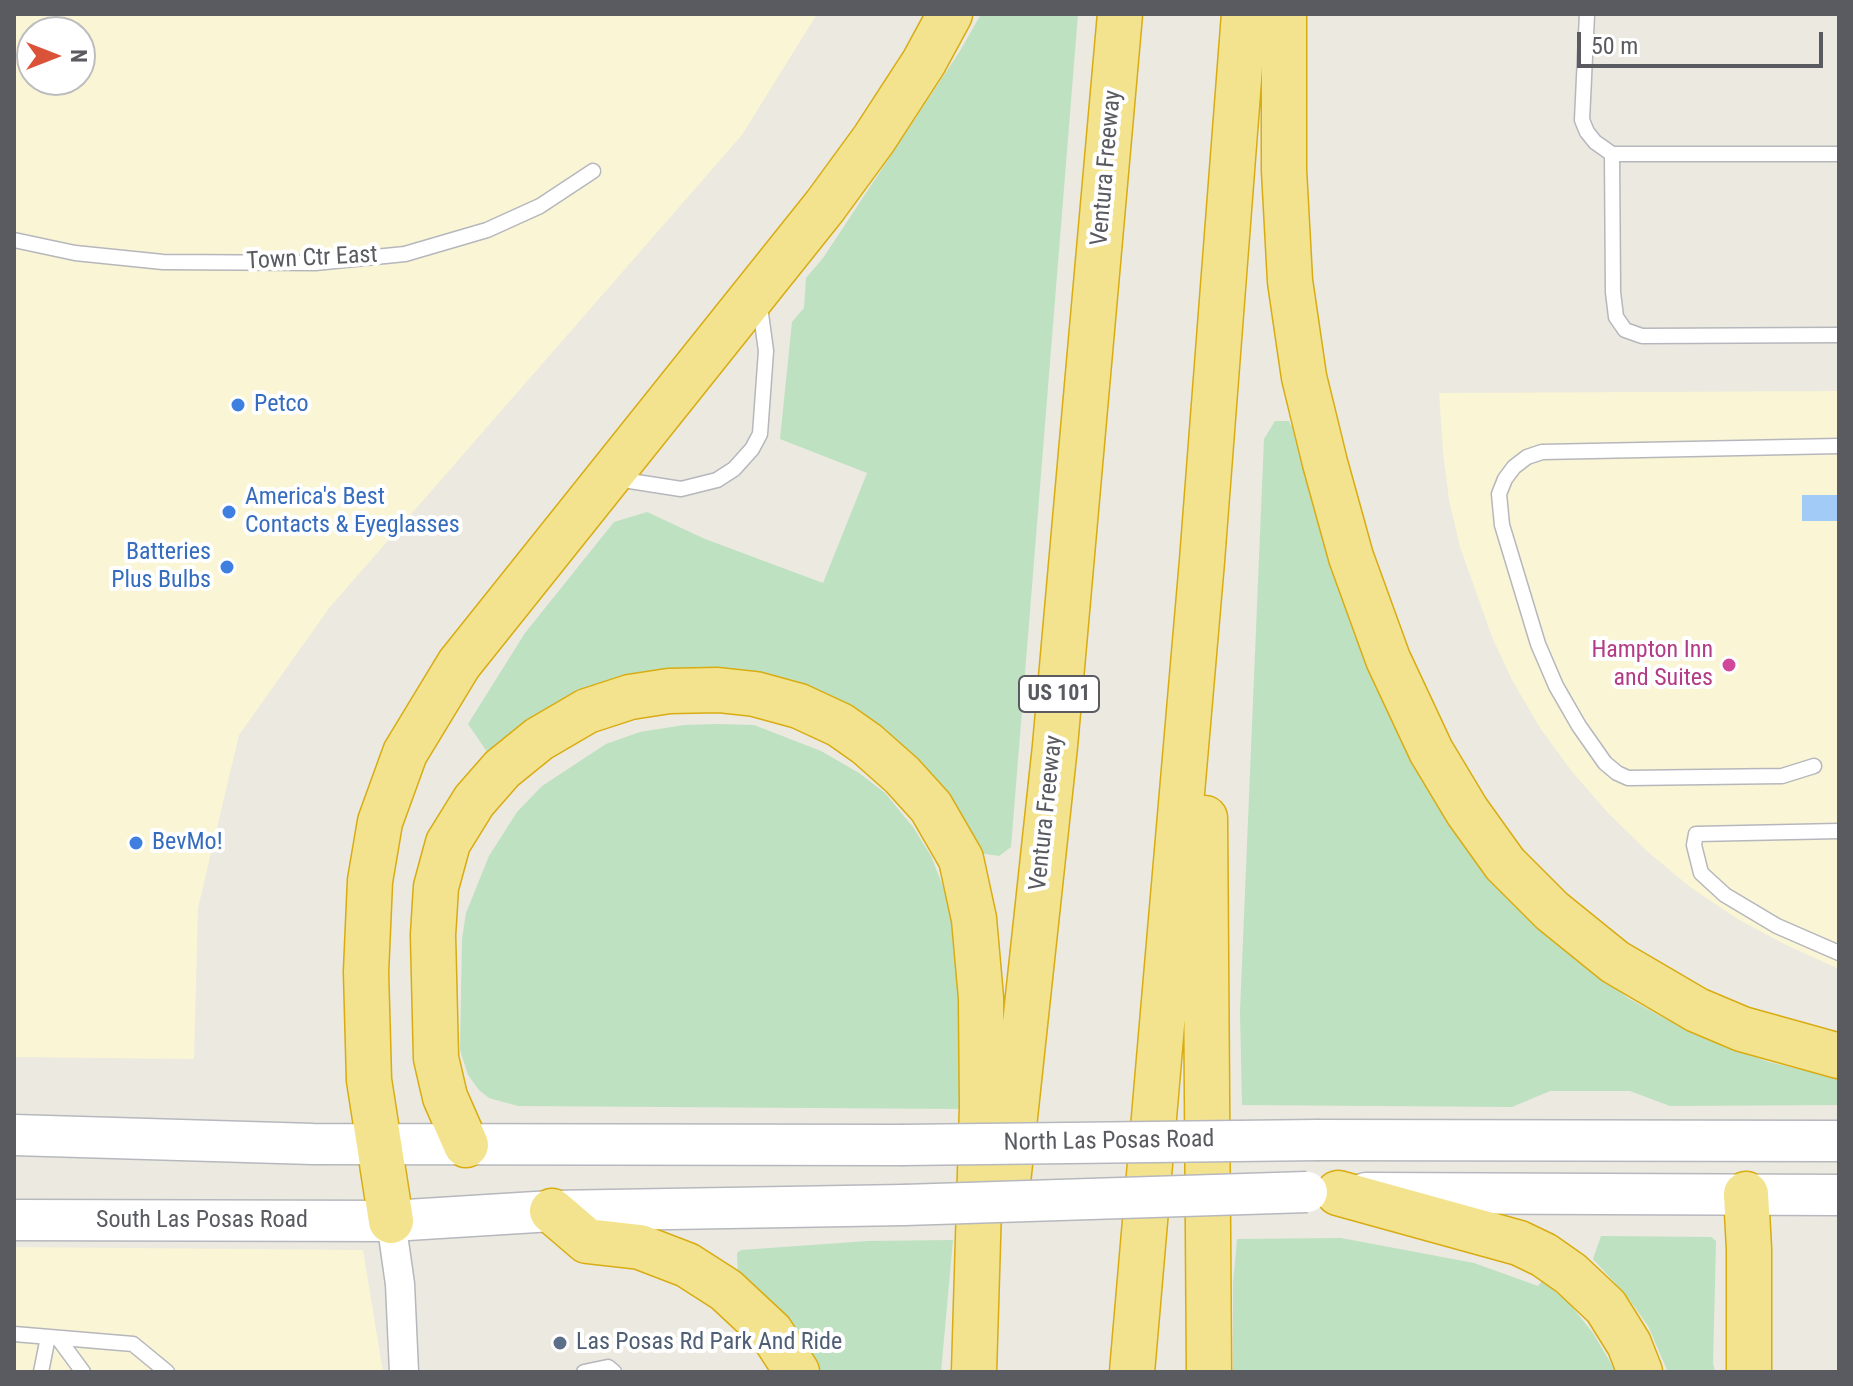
<!DOCTYPE html>
<html>
<head>
<meta charset="utf-8">
<style>
	body { margin:0 }
	#map { position:relative; width:1853px; height:1386px; overflow:hidden; background:#ebe9e0; font-family:"Roboto Condensed",sans-serif }
	canvas { display:block }
	.frame { position:absolute; inset:0; border:16px solid #595b60; pointer-events:none }
	.north { position:absolute; left:16px; top:16px; width:80px; height:80px; box-sizing:border-box; background:#fff; border:2px solid #bdbdbf; border-radius:50%; rotate:90deg; font-size:22px; font-weight:700; line-height:32px; text-align:center; color:#595b60 }
	.north::after { content:''; display:block; margin:auto; width:28px; height:36px; background:#da5237; clip-path:polygon(50% 0,100% 100%,50% 72%,0 100%) }
	.scale { position:absolute; left:1577px; top:32px; width:246px; height:36px; box-sizing:border-box; border:4px solid #595b60; border-top:0; padding-left:10px; font-size:24px; line-height:28px; white-space:nowrap; color:#595b60; -webkit-text-stroke:6px #fff; paint-order:stroke }
</style>
</head>
<body>
<div id="map">
<canvas width="1853" height="1386"></canvas>
<div class="frame"></div>
<div class="north">N</div>
<div class="scale">50 m</div>
</div>
<script>
const ctx = document.querySelector('canvas').getContext('2d');
ctx.lineJoin = 'round';
function paint(path, color) { ctx.fillStyle = color; ctx.fill(path, 'evenodd'); }
const toPath = rows => new Path2D(rows.map(r => 'M' + r).join(''));
function stroke(path, color, width, dash) { ctx.strokeStyle = color; ctx.lineWidth = width; ctx.lineCap = dash ? 'butt' : 'round'; ctx.setLineDash(dash || []); ctx.stroke(path); }
function label(font, color, halo, rows, align = 'center') {
  ctx.font = font + ' "Roboto Condensed",sans-serif'; ctx.lineWidth = 8; ctx.setLineDash([]); ctx.textBaseline = 'middle'; ctx.strokeStyle = halo; ctx.fillStyle = color; for (const [text, x, y, turn = 0] of rows) {
    ctx.save(); ctx.translate(x, y); ctx.rotate((+turn || 0) * Math.PI / 180); ctx.textAlign = isNaN(turn) ? turn : align; if (halo) ctx.strokeText(text, 0, 0); ctx.fillText(text, 0, 0); ctx.restore();
  }
}
paint(toPath([
	[14,14,817,14,742,135,330,607,239,735,198,908,194,1059,14,1057],
	[32,32,80,32,80,80,32,80],
	[1839,391,1839,969,1784,944,1736,918,1690,887,1648,852,1609,814,1573,773,1540,728,1512,680,1492,637,1460,547,1449,500,1443,452,1439,393],
	[14,1247,363,1250,383,1372,14,1372]
]), '#faf5d5');
paint(toPath([
	[981,14,1078,14,1011,847,999,856,973,852,966,836,737,675,494,762,468,724,525,633,614,522,647,512,705,539,823,583,867,473,780,439,792,322,804,308,806,278,823,258,960,51],
	[1275,421,1289,421,1291,426,1301,427,1536,925,1574,957,1628,998,1660,1016,1716,1043,1769,1062,1839,1079,1839,1105,1670,1106,1630,1091,1550,1091,1512,1107,1242,1105,1240,1011,1264,439],
	[718,724,754,725,821,751,859,773,885,793,913,827,931,856,949,902,959,991,961,1109,518,1106,489,1098,479,1090,468,1075,460,1050,462,939,466,913,489,856,517,812,542,786,606,744,640,732,684,725],
	[1601,1236,1711,1237,1716,1241,1713,1363,1715,1372,1668,1372,1648,1326,1627,1296,1593,1259],
	[1341,1238,1474,1263,1538,1286,1542,1281,1568,1302,1593,1333,1616,1372,1233,1372,1233,1284,1237,1239],
	[953,1240,941,1372,817,1372,738,1276,737,1253,741,1250,868,1241]
]), '#bee1c1');
paint(toPath([
	[1802,495,1839,495,1839,521,1802,521]
]), '#a3cbf7');
const lane = toPath([
	[1587,14,1582,120,1587,132,1595,142,1612,154,1839,154],
	[1612,154,1613,292,1616,317,1625,330,1642,336,1839,335],
	[14,240,75,253,163,262,315,263,405,254,487,230,540,206,593,171],
	[617,479,681,489,717,480,734,469,752,449,760,434,766,351,761,314,756,303],
	[1814,766,1782,776,1628,778,1617,773,1605,763,1579,726,1556,686,1538,644,1502,525,1499,494,1505,479,1514,467,1527,457,1542,452,1839,446],
	[1839,831,1696,834,1694,845,1701,873,1725,895,1777,926,1839,953],
	[14,1334,133,1344,167,1372],
	[58,1338,83,1372],
	[41,1372,48,1337],
	[584,1372,608,1367,614,1372]
]);
const street = toPath([
	[391,1221,400,1284,404,1372]
]);
const secondary = toPath([
	[14,1135,313,1144,901,1145],
	[1319,1140,1839,1141],
	[1366,1193,1839,1195],
	[14,1220,391,1221,552,1211,904,1205]
]);
const highway = toPath([
	[1284,14,1284,170,1290,281,1304,377,1325,463,1351,557,1388,659,1431,751,1467,811,1505,864,1552,911,1615,962,1697,1010,1742,1029,1839,1056],
	[1205,818,1209,1372],
	[466,1145,445,1097,436,1058,433,935,436,887,448,843,474,801,502,769,539,739,587,711,630,697,669,691,718,690,755,694,799,706,840,725,867,744,902,775,931,807,961,859,974,919,981,998,982,1106,974,1372],
	[1008,1182,1055,746,1120,14],
	[1338,1193,1519,1243,1544,1255,1571,1274,1606,1307,1629,1344,1640,1372],
	[1746,1194,1749,1249,1749,1372],
	[552,1211,587,1241,640,1247,687,1265,726,1290,771,1332,797,1372],
	[391,1221,369,1080,366,972,370,881,380,822,405,753,459,664,825,206,874,139,924,62,950,14],
	[1132,1372,1202,561,1244,14]
]);
stroke(lane, '#b6b7bc', 17);
stroke(street, '#b6b7bc', 31);
stroke(secondary, '#b6b8be', 43);
stroke(highway, '#d8ac12', 47);
stroke(lane, '#fff', 14);
stroke(street, '#fff', 28);
stroke(secondary, '#fff', 40);
stroke(highway, '#f3e38e', 44);
const secondaryBridge = toPath([
	[901,1145,1319,1140],
	[904,1205,1307,1192]
]);
stroke(secondaryBridge, '#b6b8be', 43, []);
stroke(secondaryBridge, '#fff', 40);
for (const [x, y, r, color] of [
	[238,405,8,"#3f7fe0"],
	[229,512,8,"#3f7fe0"],
	[227,567,8,"#3f7fe0"],
	[1729,665,8,"#d1479c"],
	[136,843,8,"#3f7fe0"],
	[560,1343,8,"#5c6f8a"]
]) { const dot = new Path2D(); dot.arc(x, y, r, 0, 2 * Math.PI); ctx.fillStyle = color; ctx.fill(dot); stroke(dot, '#fff', 3); }
for (const [x, y, w] of [
	[1059,694,80]
]) { const box = new Path2D(); box.roundRect(x - w / 2, y - 18, w, 36, 6); ctx.fillStyle = '#fff'; ctx.fill(box); stroke(box, '#595b60', 2); }
label('bold 22px', '#595b60', null, [
	["US 101",1059,694]
]);
label('24px', '#595b60', '#fff', [
	["Ventura Freeway",1107,168,-85],
	["Town Ctr East",312,259,-3],
	["Ventura Freeway",1047,813,-84],
	["North Las Posas Road",1109,1142,-1],
	["South Las Posas Road",202,1221]
]);
label('24px', '#366cbe', '#fff', [
	["Petco",254,405],
	["America's Best",245,498],
	["Contacts & Eyeglasses",245,526],
	["Batteries",211,553,"right"],
	["Plus Bulbs",211,581,"right"],
	["BevMo!",152,843]
], 'left');
label('24px', '#b23c85', '#fff', [
	["Hampton Inn",1713,651],
	["and Suites",1713,679]
], 'right');
label('24px', '#4e5e75', '#fff', [
	["Las Posas Rd Park And Ride",576,1343]
], 'left');
</script>
</body>
</html>
